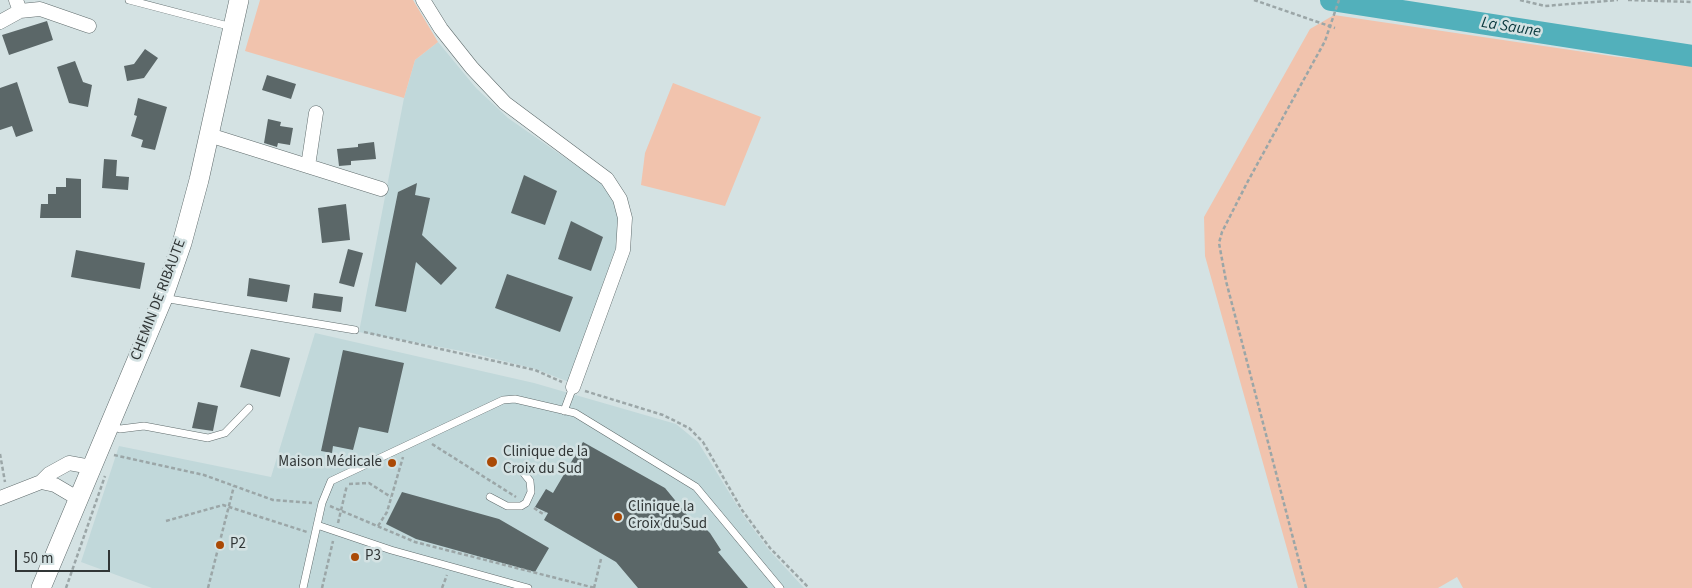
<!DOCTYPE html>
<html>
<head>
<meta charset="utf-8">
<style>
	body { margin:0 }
	#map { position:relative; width:1692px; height:588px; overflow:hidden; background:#d4e2e3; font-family:"Source Sans 3",sans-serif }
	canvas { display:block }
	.scale { position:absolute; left:15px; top:550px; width:95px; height:22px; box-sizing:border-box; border:2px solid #313636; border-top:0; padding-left:6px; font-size:15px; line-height:18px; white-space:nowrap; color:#313636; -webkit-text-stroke:4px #d4e2e3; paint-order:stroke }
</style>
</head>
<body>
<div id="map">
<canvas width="1692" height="588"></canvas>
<div class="scale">50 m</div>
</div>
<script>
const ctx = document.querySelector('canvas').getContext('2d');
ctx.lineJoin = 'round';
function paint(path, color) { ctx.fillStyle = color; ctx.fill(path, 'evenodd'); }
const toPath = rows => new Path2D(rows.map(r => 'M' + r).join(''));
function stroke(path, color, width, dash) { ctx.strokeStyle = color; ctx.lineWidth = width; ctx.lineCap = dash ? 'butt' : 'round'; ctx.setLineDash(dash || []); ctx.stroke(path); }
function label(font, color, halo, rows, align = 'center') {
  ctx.font = font + ' "Source Sans 3",sans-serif'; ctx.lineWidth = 5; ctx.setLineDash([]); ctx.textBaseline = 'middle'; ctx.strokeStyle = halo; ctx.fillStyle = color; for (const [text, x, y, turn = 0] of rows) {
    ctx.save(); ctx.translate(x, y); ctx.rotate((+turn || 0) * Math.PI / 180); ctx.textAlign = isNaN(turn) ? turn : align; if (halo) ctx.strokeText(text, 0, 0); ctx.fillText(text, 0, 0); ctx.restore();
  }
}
paint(toPath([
	[438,42,476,88,508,118,607,187,615,204,619,222,618,241,569,382,535,369,472,353,359,332,404,98,415,60],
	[315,333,534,383,676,424,698,442,743,515,769,550,804,588,152,588,81,562,119,446,271,477]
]), '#c1d8da');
paint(toPath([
	[260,0,413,0,438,42,415,60,404,98,245,51],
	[1334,15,1618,57,1692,64,1692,588,1463,588,1457,577,1438,588,1298,588,1205,256,1204,217,1310,29],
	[673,83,761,117,725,206,641,185,645,153]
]), '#f1c3ad');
stroke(toPath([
	[1331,0,1692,56]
]), '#52b0bb', 22);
paint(toPath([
	[47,21,53,40,9,55,2,35],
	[145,49,158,58,144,78,127,81,124,66,134,64],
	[75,61,83,82,92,85,88,107,69,103,57,67],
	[267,75,296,84,291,99,262,90],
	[17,82,33,131,16,137,12,126,0,130,0,88],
	[138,98,167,107,155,150,141,147,143,140,131,136,137,116,134,115],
	[268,119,281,122,280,126,293,128,290,145,278,143,277,147,264,143],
	[374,142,376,159,351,161,351,165,339,166,337,149,358,147,358,144],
	[104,159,117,160,116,176,129,177,128,190,102,188],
	[524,175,557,191,545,225,511,213],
	[66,178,81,179,81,218,40,218,41,204,48,204,48,194,56,194,56,187,66,187],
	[417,183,415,195,430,198,422,235,457,268,441,285,416,262,406,312,375,306,398,192],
	[346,204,350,240,322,243,318,208],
	[571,221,603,237,591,271,558,259],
	[348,249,363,253,354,287,339,283],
	[76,250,145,263,140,289,71,277],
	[507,274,573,297,560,332,495,308],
	[249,278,290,285,287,302,247,296],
	[314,293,343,297,341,312,312,308],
	[251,349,290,358,280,397,240,387],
	[343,350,404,363,388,433,359,427,353,450,333,446,332,453,321,451],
	[198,402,218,406,213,431,192,428],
	[583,442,665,488,688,516,694,520,695,518,710,533,721,550,718,552,748,588,638,588,616,562,544,520,548,513,535,507,546,489,553,493],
	[402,492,499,519,549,548,535,572,416,539,386,524]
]), '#5b6768');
const lane = toPath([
	[129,0,232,27],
	[163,298,355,330],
	[564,411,573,387],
	[110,425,120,429,144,426,208,438,225,433,249,408],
	[490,497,507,506,521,506,526,503,531,492,530,481,522,471,514,468],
	[317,525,391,550,528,588],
	[303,588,322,503,331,481,503,400,515,399,575,413,696,487,780,588]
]);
const street = toPath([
	[16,0,20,11,40,9,89,26],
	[423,0,441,29,472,68,505,103,607,179,620,199,625,218,623,250,573,387],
	[0,22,20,11],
	[209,135,381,189],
	[308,166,316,113],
	[41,482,55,485,77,498],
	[0,498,41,482,49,474,69,463,91,467]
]);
const secondary = toPath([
	[41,588,163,298,182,243,199,180,239,0]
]);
stroke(lane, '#606c6d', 8);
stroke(street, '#606c6d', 15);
stroke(secondary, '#606c6d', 20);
stroke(toPath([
	[1254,0,1335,28],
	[1520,0,1545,6,1618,0],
	[1628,0,1692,2],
	[364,332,535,370,562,382],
	[585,391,663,415,689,428,703,442,742,510,770,548,809,588],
	[432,444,516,497],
	[0,454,5,482],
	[114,455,204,475,273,500,312,503],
	[349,484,369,483,391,497],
	[330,506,415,542,595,588],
	[534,508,543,514,545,512],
	[166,521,223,505,307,532],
	[338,523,347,485],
	[378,526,387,512,403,457],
	[66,588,105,476],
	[208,588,234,486],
	[322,588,333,541],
	[442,588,447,575],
	[594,588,601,559],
	[1306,588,1226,281,1219,243,1222,232,1248,181,1325,41,1339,0]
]), '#9ba6a7', 2.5, [4, 2.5]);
stroke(lane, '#fff', 7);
stroke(street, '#fff', 14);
stroke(secondary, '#fff', 19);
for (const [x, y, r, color] of [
	[492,462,6,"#aa4905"],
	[392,463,5,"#aa4905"],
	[618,517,5,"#aa4905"],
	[220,545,5,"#aa4905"],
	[355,557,5,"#aa4905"]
]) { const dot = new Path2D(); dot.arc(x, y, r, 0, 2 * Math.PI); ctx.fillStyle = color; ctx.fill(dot); stroke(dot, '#d4e2e3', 2); }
label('15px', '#313636', '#d4e2e3', [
	["CHEMIN DE RIBAUTE",159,300,-69]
]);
label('15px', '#313636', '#d4e2e3', [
	["Clinique de la",503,453],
	["Croix du Sud",503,470],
	["Maison Médicale",382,463,"right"],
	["Clinique la",628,508],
	["Croix du Sud",628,525],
	["P2",230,545],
	["P3",365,557]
], 'left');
label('italic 16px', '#0a383d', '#d4e2e3', [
	["La Saune",1511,28,9]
]);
</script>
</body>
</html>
